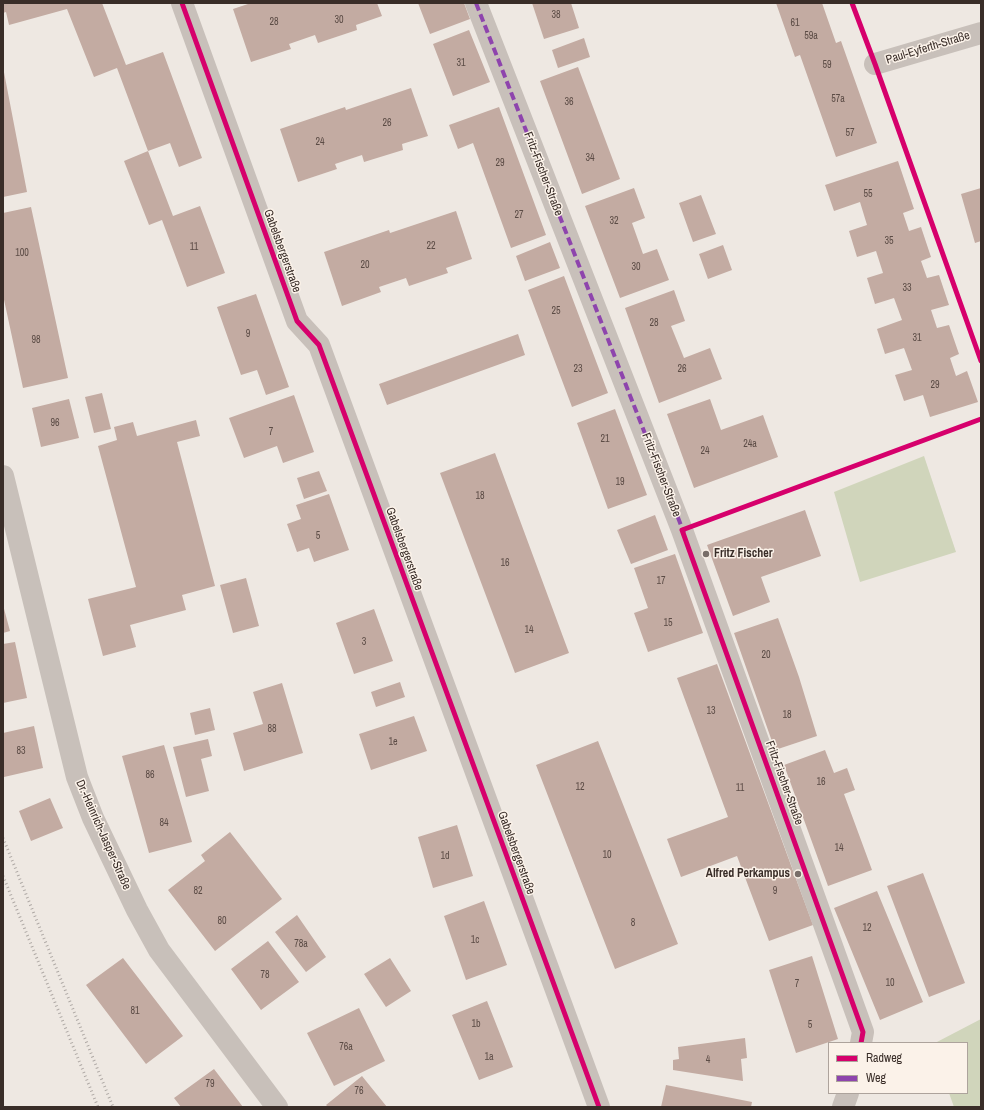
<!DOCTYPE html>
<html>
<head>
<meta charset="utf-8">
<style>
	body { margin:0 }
	#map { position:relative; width:984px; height:1110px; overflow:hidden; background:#eee8e2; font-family:"Archivo Narrow",sans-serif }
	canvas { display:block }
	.frame { position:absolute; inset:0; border:4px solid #392d28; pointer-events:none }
	.legend { position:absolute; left:828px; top:1042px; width:140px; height:52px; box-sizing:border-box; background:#fbf2e9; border:1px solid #ada39c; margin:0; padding:5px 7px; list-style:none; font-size:12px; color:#392d28 }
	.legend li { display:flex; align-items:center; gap:8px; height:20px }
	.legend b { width:20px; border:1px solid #ada39c }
</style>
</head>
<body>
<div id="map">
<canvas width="984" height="1110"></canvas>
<div class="frame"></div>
<ul class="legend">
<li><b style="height:5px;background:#d6006c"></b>Radweg</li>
<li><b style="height:5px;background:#8e44ad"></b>Weg</li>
</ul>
</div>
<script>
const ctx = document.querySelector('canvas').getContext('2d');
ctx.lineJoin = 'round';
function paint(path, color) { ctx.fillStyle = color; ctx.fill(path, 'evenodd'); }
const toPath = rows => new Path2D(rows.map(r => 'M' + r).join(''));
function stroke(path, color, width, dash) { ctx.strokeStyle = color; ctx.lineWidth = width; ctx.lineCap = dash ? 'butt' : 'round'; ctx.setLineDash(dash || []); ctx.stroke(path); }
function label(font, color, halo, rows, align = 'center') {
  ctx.font = font + ' "Archivo Narrow",sans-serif'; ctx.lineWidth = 3; ctx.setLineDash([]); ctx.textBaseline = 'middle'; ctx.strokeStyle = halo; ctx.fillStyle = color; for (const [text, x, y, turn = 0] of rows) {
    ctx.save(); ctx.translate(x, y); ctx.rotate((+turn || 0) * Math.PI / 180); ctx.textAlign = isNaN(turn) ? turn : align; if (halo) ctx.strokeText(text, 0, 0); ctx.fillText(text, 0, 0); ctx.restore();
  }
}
paint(toPath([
	[924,456,956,552,860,582,834,492],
	[981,1019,981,1107,954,1107,949,1093,967,1093,967,1043,935,1043]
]), '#d0d5bb');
paint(toPath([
	[3,3,102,3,126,65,163,52,202,158,179,167,170,143,148,151,117,68,94,77,67,9,9,25,6,12,3,13],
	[251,3,377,3,382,16,356,25,357,30,318,43,315,35,289,44,291,49,251,62,233,9],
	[418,3,464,3,470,19,430,34],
	[532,3,571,3,579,28,544,39],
	[776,3,822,3,836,43,841,41,877,143,836,157,800,55,795,57],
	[469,30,490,82,453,96,433,44],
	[584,38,590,57,558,68,552,50],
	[3,67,27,192,3,197],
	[578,67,620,179,582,194,540,81],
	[411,88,428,136,402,144,403,150,364,162,362,155,335,164,337,169,298,182,280,129,345,107,346,110],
	[499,107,546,235,511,248,473,143,458,149,449,125],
	[148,151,173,216,200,206,225,273,187,287,162,220,149,225,124,161],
	[898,161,914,209,903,213,909,231,921,227,931,257,921,261,927,278,939,275,949,305,931,310,937,328,949,325,959,354,950,358,956,376,967,371,978,402,930,417,923,395,904,401,895,375,912,370,904,348,885,354,877,329,902,320,894,298,875,304,867,278,883,273,876,251,857,257,849,231,867,225,860,202,834,211,825,185],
	[634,188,645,218,632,223,643,254,657,249,669,280,620,298,585,206],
	[981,188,981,241,975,243,961,194],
	[701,195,716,234,693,242,679,203],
	[31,207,68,378,23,388,3,295,3,213],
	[456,211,472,259,446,268,448,273,409,286,406,278,379,287,381,292,342,306,324,252,389,230,390,233],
	[550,242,560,268,525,281,516,256],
	[723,245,732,270,708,279,699,254],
	[564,276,608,393,572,407,528,290],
	[674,290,685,321,671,326,684,358,710,348,722,379,659,403,625,308],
	[256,294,289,387,266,395,257,370,241,375,217,307],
	[518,334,525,355,387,405,379,384],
	[102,393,111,429,94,433,85,397],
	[294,395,314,452,283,463,277,446,244,458,229,418],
	[69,399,79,438,41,447,32,408],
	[710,399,721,430,763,415,778,457,694,488,667,414],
	[615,409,647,495,608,509,577,423],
	[196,420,200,436,177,442,215,586,182,595,186,610,130,625,136,647,103,656,88,599,136,587,98,446,117,440,114,427,133,422,137,436],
	[495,453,569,653,515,673,440,473],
	[319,471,327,491,304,499,297,478],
	[329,494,349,550,314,562,309,548,297,552,287,524,301,519,296,505],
	[805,510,821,556,761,577,770,602,733,616,707,545],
	[655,515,668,550,631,564,617,530],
	[675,554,703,633,648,652,634,613,648,608,634,568],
	[246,578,259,626,233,633,220,585],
	[3,605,10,631,3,633],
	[374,609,393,661,354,674,336,623],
	[778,618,799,677,817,736,775,750,734,633],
	[15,642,27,698,3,703,3,644],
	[717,664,813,925,769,941,737,856,681,877,667,839,728,817,677,678],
	[400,682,405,697,376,707,371,692],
	[282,683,303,753,244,771,233,733,263,724,253,692],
	[210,708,215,730,195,735,190,713],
	[414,716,427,751,371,770,359,734],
	[34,726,43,768,4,777,3,733],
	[208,739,212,756,201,759,209,791,186,797,173,747],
	[598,741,678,944,615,969,536,765],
	[164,745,192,842,149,853,122,756],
	[825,750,834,773,847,768,855,790,844,794,872,870,828,886,784,765],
	[50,798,63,828,31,841,19,811],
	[457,825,473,876,433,888,418,837],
	[230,832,282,899,215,951,168,890,205,861,201,855],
	[923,873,965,983,929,997,887,886],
	[877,891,923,1002,880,1020,834,908],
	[484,901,507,965,466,980,444,916],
	[297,915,326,957,306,972,275,932],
	[268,941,299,982,261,1010,231,969],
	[812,956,838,1039,796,1053,769,970],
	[123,958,183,1036,146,1064,86,985],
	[390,958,411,991,386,1007,364,974],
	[487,1001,513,1067,479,1080,452,1015],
	[359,1008,385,1061,334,1086,307,1033],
	[745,1038,747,1058,741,1059,743,1081,673,1070,673,1060,679,1059,678,1047],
	[214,1069,243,1107,181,1107,174,1098],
	[362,1076,387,1107,328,1107,326,1105],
	[666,1085,752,1102,751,1107,661,1107]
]), '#c3aba2');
stroke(toPath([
	[182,3,297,321,319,345,599,1107],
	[476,3,682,530,863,1032,861,1043],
	[875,64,981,33],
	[3,476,77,777,93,818,137,910,159,950,277,1107],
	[843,1107,848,1093]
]), '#c8c0ba', 22);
stroke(toPath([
	[3,838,113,1107],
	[3,876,98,1107]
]), '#afa9a5', 3, [1, 3]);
stroke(toPath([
	[476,3,684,533]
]), '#8e44ad', 4, [8, 4]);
stroke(toPath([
	[182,3,297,321,319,345,599,1107],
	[852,3,875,64,981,361],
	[861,1043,863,1032,682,530,981,419]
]), '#d6006c', 5);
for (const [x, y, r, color] of [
	[706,554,4,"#786e69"],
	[798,874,4,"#786e69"]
]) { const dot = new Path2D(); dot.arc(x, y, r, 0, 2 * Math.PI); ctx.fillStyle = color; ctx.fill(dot); stroke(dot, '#fbf2e9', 1.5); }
label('10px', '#5c4c46', null, [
	["38",556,15],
	["30",339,20],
	["28",274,22],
	["61",795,23],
	["59a",811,36],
	["31",461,63],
	["59",827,65],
	["57a",838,99],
	["36",569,102],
	["26",387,123],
	["57",850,133],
	["24",320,142],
	["34",590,158],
	["29",500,163],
	["55",868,194],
	["27",519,215],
	["32",614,221],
	["35",889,241],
	["22",431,246],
	["11",194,247],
	["100",22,253],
	["20",365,265],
	["30",636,267],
	["33",907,288],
	["25",556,311],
	["28",654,323],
	["9",248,334],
	["31",917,338],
	["98",36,340],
	["23",578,369],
	["26",682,369],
	["29",935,385],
	["96",55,423],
	["7",271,432],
	["21",605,439],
	["24a",750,444],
	["24",705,451],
	["19",620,482],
	["18",480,496],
	["5",318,536],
	["16",505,563],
	["17",661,581],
	["15",668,623],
	["14",529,630],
	["3",364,642],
	["20",766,655],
	["13",711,711],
	["18",787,715],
	["88",272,729],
	["1e",393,742],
	["83",21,751],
	["86",150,775],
	["16",821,782],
	["12",580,787],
	["11",740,788],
	["84",164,823],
	["14",839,848],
	["10",607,855],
	["1d",445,856],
	["82",198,891],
	["9",775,891],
	["80",222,921],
	["8",633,923],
	["12",867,928],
	["1c",475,940],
	["78a",301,944],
	["78",265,975],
	["10",890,983],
	["7",797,984],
	["81",135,1011],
	["1b",476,1024],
	["5",810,1025],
	["76a",346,1047],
	["1a",489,1057],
	["4",708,1060],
	["79",210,1084],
	["76",359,1091]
]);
label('12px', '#392d28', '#fbf2e9', [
	["Paul-Eyferth-Straße",928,48,-17],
	["Fritz-Fischer-Straße",543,174,69],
	["Gabelsbergerstraße",282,251,70],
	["Fritz-Fischer-Straße",661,475,69],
	["Gabelsbergerstraße",404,549,70],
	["Fritz-Fischer-Straße",784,783,70],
	["Dr.-Heinrich-Jasper-Straße",103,835,66],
	["Gabelsbergerstraße",516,853,70]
]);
label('bold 12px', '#392d28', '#fbf2e9', [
	["Fritz Fischer",714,554],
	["Alfred Perkampus",790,874,"right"]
], 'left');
</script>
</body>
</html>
